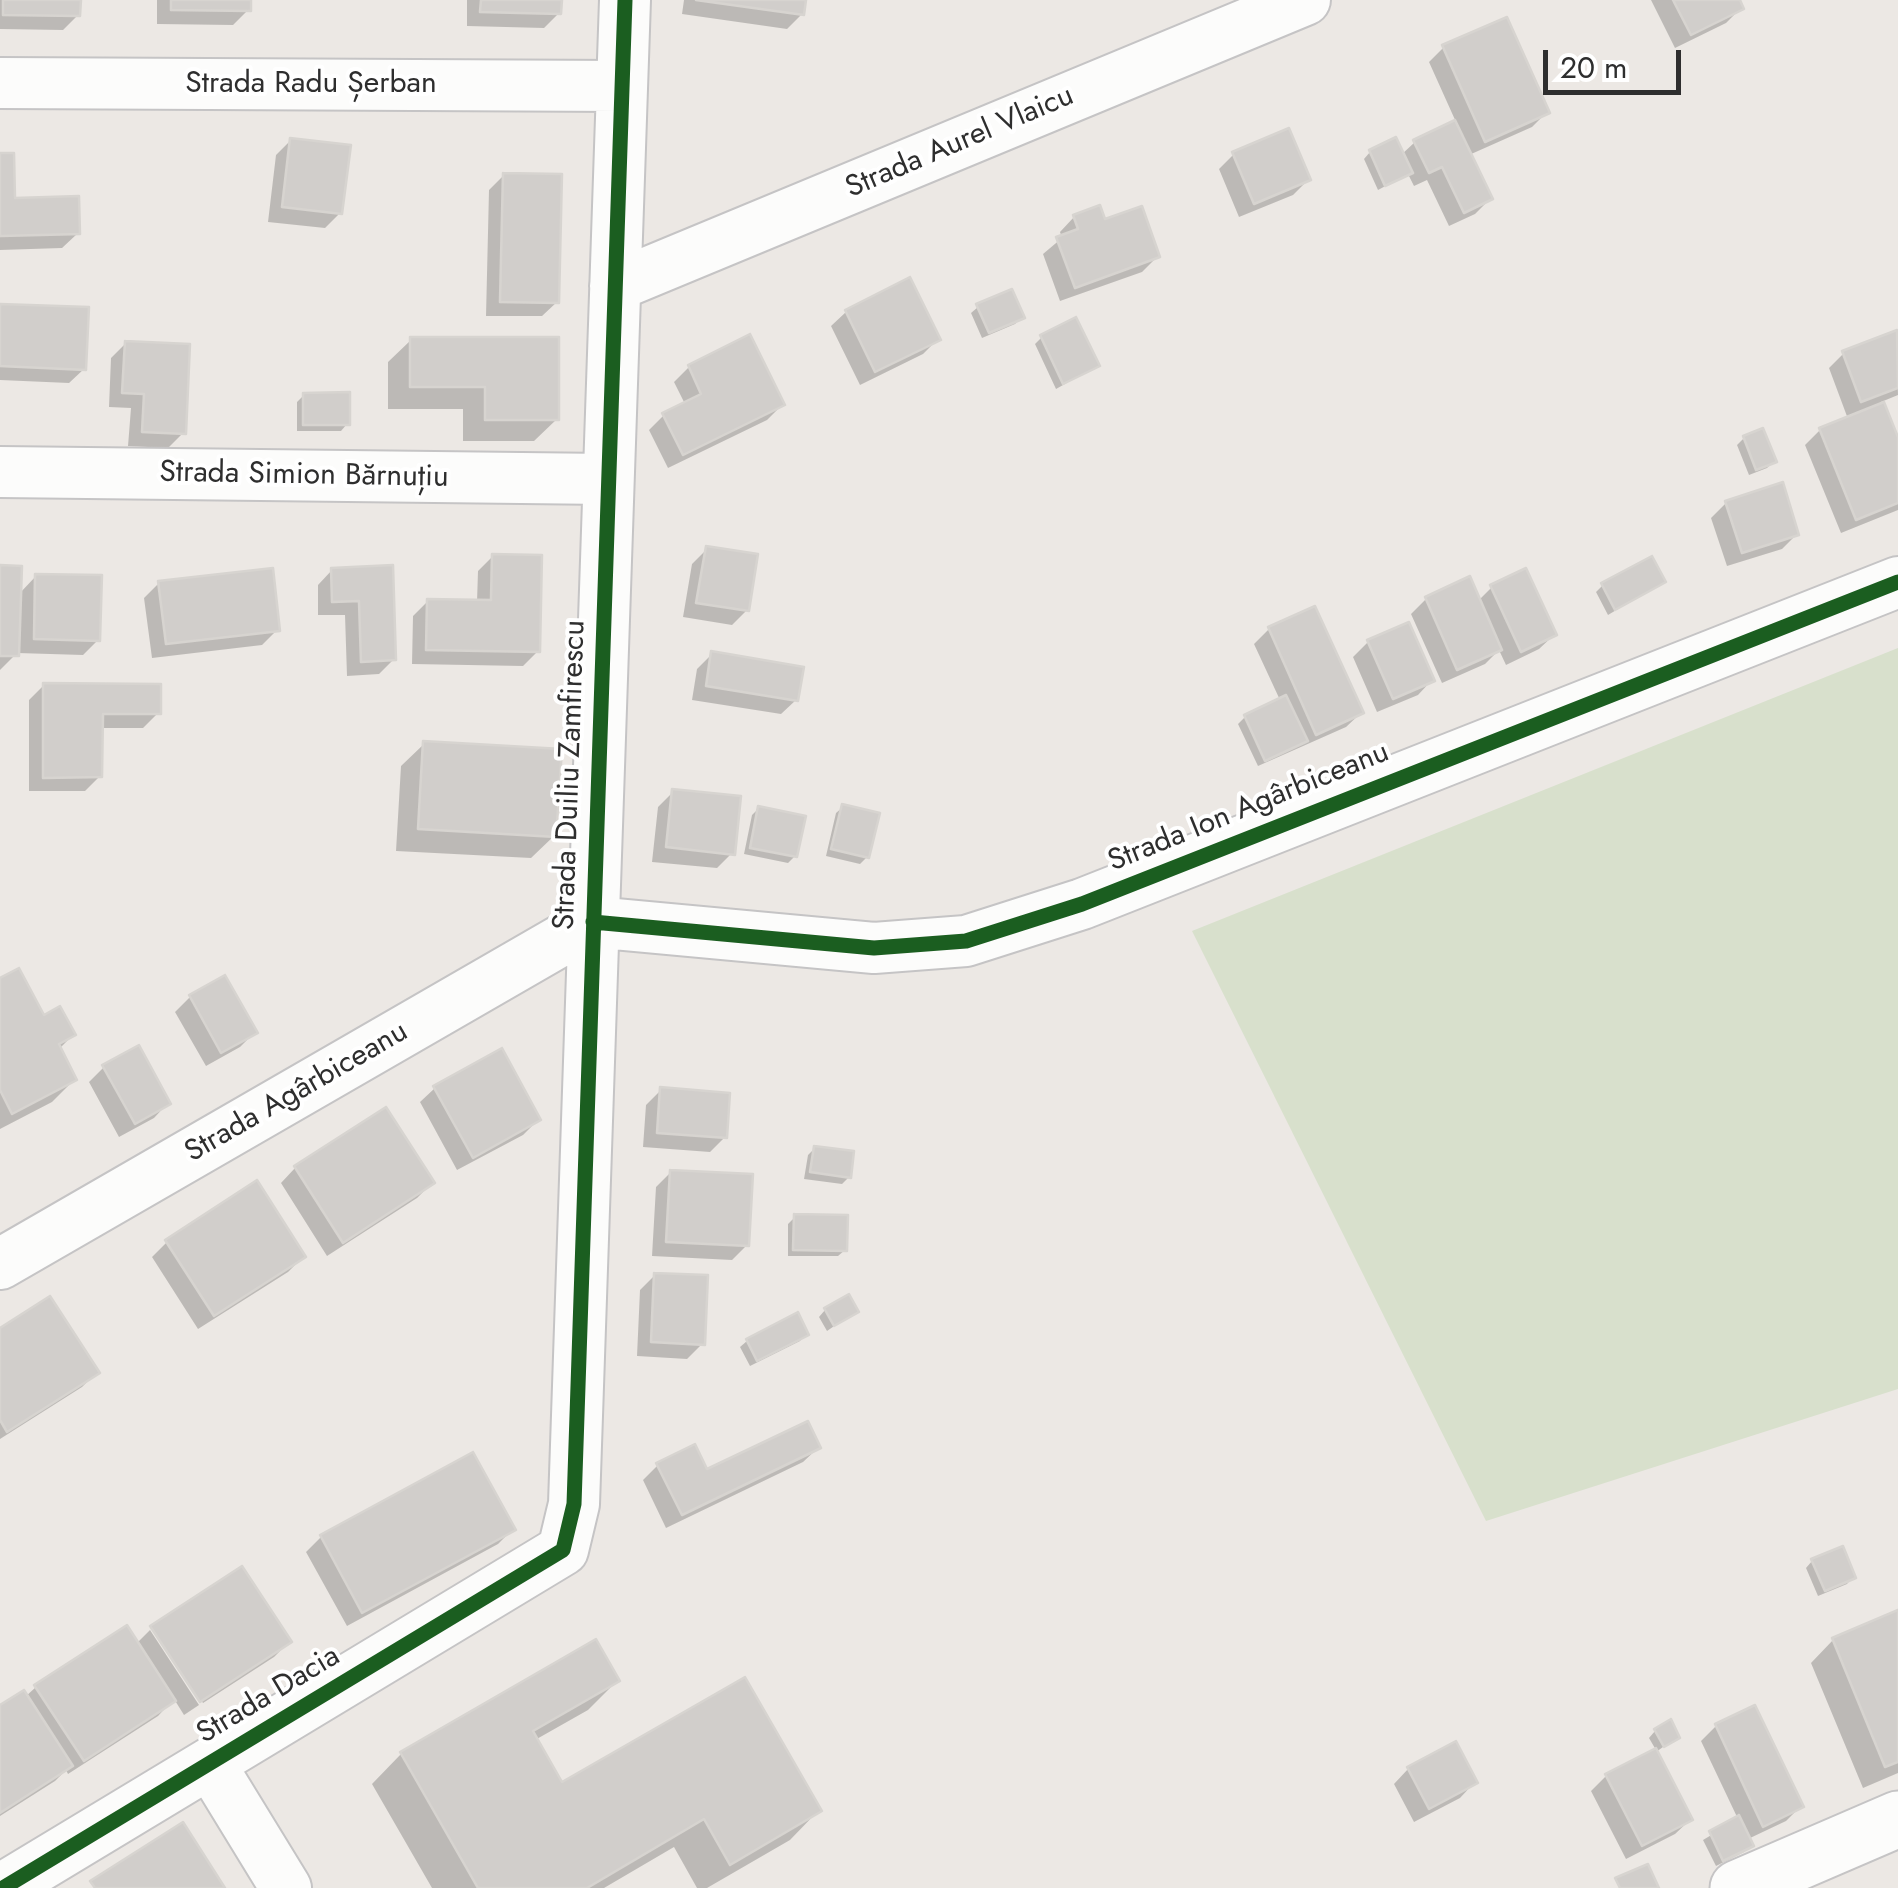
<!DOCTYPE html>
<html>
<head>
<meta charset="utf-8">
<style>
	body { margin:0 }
	#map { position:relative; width:1898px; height:1888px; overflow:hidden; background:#ece8e4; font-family:Jost,sans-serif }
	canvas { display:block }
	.scale { position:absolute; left:1543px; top:50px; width:138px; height:45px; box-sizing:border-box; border:5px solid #2e2e2e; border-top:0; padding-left:12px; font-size:30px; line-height:35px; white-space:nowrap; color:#2e2e2e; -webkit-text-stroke:8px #fff; paint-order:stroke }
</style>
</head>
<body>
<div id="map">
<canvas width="1898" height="1888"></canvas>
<div class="scale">20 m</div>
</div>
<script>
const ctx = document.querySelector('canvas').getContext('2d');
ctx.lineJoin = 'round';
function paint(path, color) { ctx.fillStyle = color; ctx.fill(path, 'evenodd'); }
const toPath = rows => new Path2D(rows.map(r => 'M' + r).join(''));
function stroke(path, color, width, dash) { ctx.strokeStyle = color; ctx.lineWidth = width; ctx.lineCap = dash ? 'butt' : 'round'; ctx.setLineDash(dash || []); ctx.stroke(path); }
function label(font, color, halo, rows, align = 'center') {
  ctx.font = font + ' Jost,sans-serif'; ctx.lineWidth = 8; ctx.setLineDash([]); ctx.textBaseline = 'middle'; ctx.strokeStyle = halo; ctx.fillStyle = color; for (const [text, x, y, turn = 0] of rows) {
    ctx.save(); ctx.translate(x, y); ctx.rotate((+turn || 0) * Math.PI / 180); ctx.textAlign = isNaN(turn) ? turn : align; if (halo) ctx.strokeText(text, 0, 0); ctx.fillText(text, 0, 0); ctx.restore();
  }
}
paint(toPath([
	[1898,648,1898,1389,1486,1521,1192,931]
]), '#d8e0cc');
paint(toPath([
	[0,0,78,0,78,15,63,30,0,29],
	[157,0,249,0,248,10,233,25,157,24],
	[467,0,559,0,559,13,544,28,467,26],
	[684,0,804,0,802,14,787,29,682,14],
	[1651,0,1737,0,1741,8,1726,23,1675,48],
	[1444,47,1547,112,1532,127,1469,155,1490,199,1475,214,1449,226,1427,180,1414,186,1408,174,1378,190,1364,159,1370,152,1401,155,1415,142,1456,122,1429,62],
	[291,140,340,213,325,228,268,222,276,155],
	[1234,154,1308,180,1293,195,1239,217,1219,169],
	[0,156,12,201,77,234,62,248,0,250],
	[504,175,557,302,542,316,486,316,489,190],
	[1074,217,1104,222,1157,257,1142,272,1060,301,1043,254,1062,238,1060,232],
	[0,306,84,369,69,383,0,380],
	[978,307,1022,317,1015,324,982,338,971,313],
	[846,312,938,339,923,354,860,385,831,326],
	[1896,333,1898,395,1881,402,1898,444,1898,510,1841,533,1805,445,1820,430,1848,419,1829,368,1843,354],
	[1042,337,1097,366,1056,389,1035,344],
	[411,340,557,419,534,441,463,441,463,409,388,409,388,362],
	[126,343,183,433,168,448,128,446,131,408,109,407,111,358],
	[689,367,782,405,767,420,668,468,649,430,664,415,685,404,674,382],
	[304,395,347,424,341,431,297,431,297,402],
	[1744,438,1774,461,1767,468,1749,475,1737,445],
	[1726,503,1797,534,1782,549,1727,566,1711,518],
	[707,549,747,610,732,625,683,617,692,564],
	[493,556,538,651,523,666,412,664,413,616,428,601,477,602,478,571],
	[0,568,19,594,36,576,98,640,83,655,17,653,0,670],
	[391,568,394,659,379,674,347,676,345,615,318,615,318,585,332,570],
	[1663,582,1608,615,1596,592,1602,586],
	[159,583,277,630,262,645,152,658,144,598],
	[1492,587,1554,635,1539,649,1506,665,1499,650,1485,664,1442,683,1411,614,1426,599,1478,601],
	[1408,625,1432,680,1418,695,1377,712,1353,657,1368,642],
	[1269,629,1361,713,1346,727,1258,766,1238,724,1245,717,1280,700,1254,644],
	[712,654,796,700,781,714,692,700,697,669],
	[44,685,158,713,143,728,100,728,100,776,85,791,29,791,29,700],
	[424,744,554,836,531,858,396,851,401,766],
	[673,792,732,853,717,868,652,862,658,807],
	[843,807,867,857,860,864,826,856,836,813],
	[759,808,795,856,788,863,744,854,752,815],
	[0,981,43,1018,73,1035,59,1049,74,1080,52,1102,0,1129],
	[190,997,255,1032,240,1047,206,1066,175,1012],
	[104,1067,168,1103,154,1118,119,1137,89,1082],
	[435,1088,538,1120,523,1135,457,1170,420,1102],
	[661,1090,725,1137,710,1152,643,1147,646,1105],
	[815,1148,849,1177,842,1184,804,1179,808,1155],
	[295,1168,432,1183,417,1198,327,1256,281,1183],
	[671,1172,747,1245,732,1260,652,1256,656,1187],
	[795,1217,845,1250,838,1256,788,1256,788,1224],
	[167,1242,303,1257,288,1272,198,1329,152,1257],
	[655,1275,702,1344,687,1359,637,1356,640,1290],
	[825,1310,856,1311,827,1331,819,1317],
	[0,1331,97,1372,82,1387,0,1439],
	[806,1334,800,1341,750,1366,740,1347,747,1341],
	[818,1448,803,1462,666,1528,643,1480,658,1465,706,1473],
	[513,1529,498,1544,347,1626,306,1552,321,1537],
	[1812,1561,1853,1577,1847,1584,1818,1596,1806,1568],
	[1898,1613,1898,1773,1863,1788,1811,1663,1833,1640],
	[154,1627,289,1642,274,1657,203,1703],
	[150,1630,199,1705,184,1715,174,1699,158,1716,68,1774,66,1770,55,1781,0,1816,0,1708,25,1697,36,1687,136,1644],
	[595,1642,617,1681,588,1710,535,1740,561,1785,819,1810,790,1840,707,1888,697,1888,674,1847,604,1888,432,1888,372,1784,401,1754],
	[1716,1726,1801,1806,1786,1821,1748,1839,1751,1845,1744,1852,1716,1866,1703,1840,1738,1819,1701,1741],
	[1655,1731,1677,1737,1656,1752,1690,1820,1675,1834,1626,1859,1591,1791,1606,1776,1656,1750,1649,1738],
	[1408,1769,1474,1783,1460,1798,1414,1822,1394,1784]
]), '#0003');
const building = toPath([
	[3,0,81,0,80,16,3,15,3,0],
	[171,0,251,0,251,11,171,10,171,0],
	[481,0,562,0,561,14,480,12,481,0],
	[696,0,806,0,804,15,696,0],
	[1673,0,1740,0,1744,9,1691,35,1673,0],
	[1507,17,1550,113,1485,142,1442,45,1507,17],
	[1455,120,1493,199,1464,213,1442,167,1429,173,1413,140,1455,120],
	[1289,128,1311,180,1254,204,1232,152,1289,128],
	[1396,137,1413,173,1385,186,1369,150,1396,137],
	[290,138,351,145,342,214,282,207,290,138],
	[0,153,14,153,15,198,79,196,80,234,0,236,0,153],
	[503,173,562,174,559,303,500,302,503,173],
	[1100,205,1105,219,1142,206,1160,257,1075,288,1056,237,1078,229,1073,215,1100,205],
	[910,277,941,340,875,372,845,310,910,277],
	[1012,289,1025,318,989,333,976,304,1012,289],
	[0,304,89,307,86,370,0,366,0,304],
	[1076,317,1100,366,1063,384,1040,335,1076,317],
	[1897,330,1898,388,1861,402,1842,351,1897,330],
	[750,334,785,405,683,455,662,413,701,394,688,365,750,334],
	[410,337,559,337,559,420,485,420,485,387,410,387,410,337],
	[125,341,190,344,186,434,142,432,144,394,122,393,125,341],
	[350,392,350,425,303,425,303,393,350,392],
	[1884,402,1898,437,1898,503,1856,520,1819,428,1884,402],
	[1763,428,1777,462,1756,470,1743,436,1763,428],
	[1783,482,1799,535,1742,553,1725,501,1783,482],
	[706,546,758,554,749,611,696,603,706,546],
	[492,554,542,555,540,652,426,650,427,599,491,600,492,554],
	[1652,556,1666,582,1615,610,1601,583,1652,556],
	[0,565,22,566,19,656,0,656,0,565],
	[393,565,396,660,361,662,359,601,332,602,331,568,393,565],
	[273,568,280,631,166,644,158,581,273,568],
	[1526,568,1557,635,1521,652,1490,585,1526,568],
	[35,574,102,575,100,641,34,639,35,574],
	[1470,576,1502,650,1457,670,1425,597,1470,576],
	[1315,606,1364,713,1316,735,1268,627,1315,606],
	[1409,622,1435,681,1393,699,1367,640,1409,622],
	[711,651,804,667,798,701,706,686,711,651],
	[43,683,161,684,161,714,103,714,102,777,43,778,43,683],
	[1286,695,1308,741,1265,761,1244,715,1286,695],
	[423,741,562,749,556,837,418,829,423,741],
	[672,789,741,796,735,855,666,847,672,789],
	[842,804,880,813,869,858,831,849,842,804],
	[758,806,806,816,797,857,750,848,758,806],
	[19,968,44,1015,60,1006,76,1035,59,1044,77,1080,12,1114,0,1090,0,978,19,968],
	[225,975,258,1033,221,1053,189,995,225,975],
	[139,1045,171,1104,135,1124,102,1065,139,1045],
	[502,1048,541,1120,473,1158,433,1086,502,1048],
	[660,1087,730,1093,727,1138,657,1133,660,1087],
	[386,1107,435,1183,343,1243,294,1166,386,1107],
	[814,1146,854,1151,851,1178,810,1172,814,1146],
	[670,1170,753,1174,749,1246,666,1242,670,1170],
	[257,1180,306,1257,214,1316,165,1240,257,1180],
	[794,1214,848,1215,847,1251,793,1250,794,1214],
	[654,1273,708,1275,705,1345,651,1342,654,1273],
	[849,1294,859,1312,834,1326,824,1308,849,1294],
	[50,1296,100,1373,7,1432,0,1420,0,1328,50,1296],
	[798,1312,809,1335,757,1361,746,1339,798,1312],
	[808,1421,821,1448,682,1515,656,1463,695,1444,707,1469,808,1421],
	[473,1452,516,1530,362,1613,320,1535,473,1452],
	[1843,1546,1856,1578,1825,1591,1811,1559,1843,1546],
	[242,1566,292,1642,200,1702,150,1626,242,1566],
	[1898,1610,1898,1762,1885,1767,1832,1638,1898,1610],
	[127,1625,176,1701,84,1761,34,1685,127,1625],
	[596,1639,620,1681,533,1731,562,1782,745,1677,822,1811,730,1865,704,1819,587,1888,478,1888,400,1752,596,1639],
	[24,1690,73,1766,0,1813,0,1705,24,1690],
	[1755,1705,1804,1807,1763,1827,1715,1724,1755,1705],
	[1671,1719,1680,1738,1664,1747,1654,1729,1671,1719],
	[1456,1741,1478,1783,1429,1809,1407,1767,1456,1741],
	[1656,1748,1693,1820,1642,1846,1605,1774,1656,1748],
	[1739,1815,1754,1846,1723,1861,1709,1831,1739,1815],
	[183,1822,225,1888,95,1888,90,1881,183,1822],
	[1648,1864,1659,1888,1620,1888,1615,1878,1648,1864]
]);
paint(building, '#d1cecb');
stroke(building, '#d7d4d0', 2.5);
const minor = toPath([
	[0,83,622,86],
	[615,286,1305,0],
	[0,472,608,479],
	[593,922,874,948,966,941,1082,904,1898,582],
	[0,1264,593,922],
	[210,1764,286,1888],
	[3,1888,563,1550,574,1504,625,0]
]);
const tertiary = toPath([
	[1738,1888,1898,1819]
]);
stroke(minor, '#c5c4c5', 54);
stroke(tertiary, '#c5c4c5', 59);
stroke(minor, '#fcfcfb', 50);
stroke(tertiary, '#fcfcfb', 55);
stroke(toPath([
	[593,922,874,948,966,941,1082,904,1898,582],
	[3,1888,563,1550,574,1504,625,0]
]), '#1b5e20', 15);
label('30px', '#2e2e2e', '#fff', [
	["Strada Radu Șerban",311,85],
	["Strada Aurel Vlaicu",960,143,-23],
	["Strada Simion Bărnuțiu",304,476,1],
	["Strada Duiliu Zamfirescu",571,775,-88],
	["Strada Ion Agârbiceanu",1249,808,-22],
	["Strada Agârbiceanu",297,1093,-30],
	["Strada Dacia",269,1696,-31]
]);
</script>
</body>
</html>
